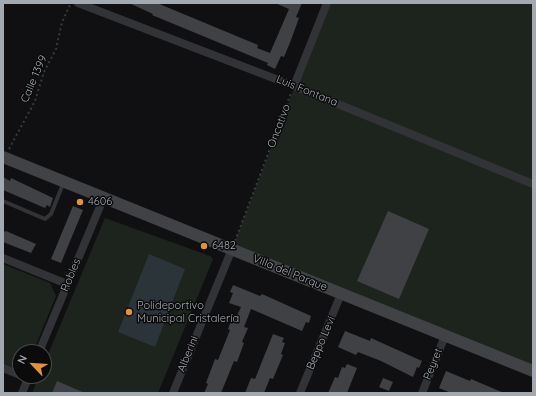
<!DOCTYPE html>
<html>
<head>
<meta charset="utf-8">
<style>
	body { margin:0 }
	#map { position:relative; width:536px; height:396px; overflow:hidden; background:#101012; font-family:Quicksand,sans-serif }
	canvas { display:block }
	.frame { position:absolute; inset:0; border:4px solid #a3a9b1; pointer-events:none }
	.north { position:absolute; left:12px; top:344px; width:40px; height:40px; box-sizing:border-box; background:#0b0b0c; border:1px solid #484a4e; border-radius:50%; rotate:295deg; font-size:11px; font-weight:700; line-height:16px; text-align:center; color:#a3a9b1 }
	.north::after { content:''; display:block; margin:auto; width:14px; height:18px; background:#e29237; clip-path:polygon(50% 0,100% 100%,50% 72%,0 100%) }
</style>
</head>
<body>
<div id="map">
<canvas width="536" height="396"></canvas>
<div class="frame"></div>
<div class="north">N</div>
</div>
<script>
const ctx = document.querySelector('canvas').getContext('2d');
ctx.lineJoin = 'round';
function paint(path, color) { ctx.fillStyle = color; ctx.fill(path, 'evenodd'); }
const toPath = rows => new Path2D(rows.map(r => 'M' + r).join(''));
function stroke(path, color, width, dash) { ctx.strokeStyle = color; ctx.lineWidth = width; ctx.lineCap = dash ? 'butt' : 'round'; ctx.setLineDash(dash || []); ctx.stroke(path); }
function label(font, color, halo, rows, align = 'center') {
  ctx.font = font + ' Quicksand,sans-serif'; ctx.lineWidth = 3; ctx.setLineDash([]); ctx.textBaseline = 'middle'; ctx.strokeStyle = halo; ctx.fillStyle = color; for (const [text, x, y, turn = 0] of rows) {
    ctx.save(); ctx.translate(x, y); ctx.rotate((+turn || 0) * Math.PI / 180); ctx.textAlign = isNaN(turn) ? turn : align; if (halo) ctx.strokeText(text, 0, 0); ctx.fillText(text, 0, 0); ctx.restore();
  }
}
paint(toPath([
	[327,3,533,3,533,371,232,249],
	[105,218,210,256,213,259,158,393,32,393,39,376,44,376,44,364],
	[3,264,50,283,56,296,33,352,20,352,20,367,13,368,3,364]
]), '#1d241d');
paint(toPath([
	[149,254,185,269,155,347,118,332]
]), '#2b3439');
paint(toPath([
	[129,3,157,3,258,45,257,48,270,53,289,9,275,3,302,3,296,17,299,18,291,40,284,57,281,56,275,69,267,65,268,63,152,15,153,14],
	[3,177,10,181,11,178,53,198,50,207,47,205,45,208,3,190],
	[73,206,83,210,61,263,51,259],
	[388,211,429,229,399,299,357,281],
	[6,231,36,244,31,253,3,242,3,232],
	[233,285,260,296,262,294,311,316,309,323,306,322,302,331,251,309,244,327,248,328,242,342,244,343,237,362,234,361,221,393,204,393,208,384,206,383,215,359,218,360,230,330,228,329,231,321,234,322,241,307,229,303,233,293,230,292],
	[345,331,370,341,371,338,422,361,419,368,417,367,413,377,381,361,358,352,356,355,338,347],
	[273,334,284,338,282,342,285,343,281,354,283,355,273,379,270,378,264,393,245,393,251,378,255,379],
	[347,364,357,368,347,393,328,393,335,377,338,378,342,367,345,368],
	[446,371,470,381,471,379,504,393,451,393,439,388],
	[383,378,393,382,389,391,379,387],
	[57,381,85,393,52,393]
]), '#3f4144');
stroke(toPath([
	[9,149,35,101,44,72,56,49,62,22,70,5],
	[235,241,291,93]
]), '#383a3d', 2, [2, 3]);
stroke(toPath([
	[3,201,45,219,51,214,63,184]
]), '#323336', 4);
stroke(toPath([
	[78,3,294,86,533,184],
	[294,86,327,3],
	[3,258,67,284],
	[39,352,104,197],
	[3,368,20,375],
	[22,393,29,376],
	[173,393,232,249],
	[300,393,341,294],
	[422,393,445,336]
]), '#323336', 8);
stroke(toPath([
	[3,157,533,371]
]), '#404246', 12);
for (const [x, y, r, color] of [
	[80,202,4,"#e29237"],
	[204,246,4,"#e29237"],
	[129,312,4,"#e29237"]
]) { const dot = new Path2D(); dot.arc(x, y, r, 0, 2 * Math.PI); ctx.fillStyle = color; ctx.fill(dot); stroke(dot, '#0b0b0c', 1.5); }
label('11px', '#a3a9b1', '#0b0b0c', [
	["Calle 1399",34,79,-67],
	["Luis Fontana",307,91,22],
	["Oncativo",279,126,-69],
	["Villa del Parque",290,273,22],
	["Robles",71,275,-67],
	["Beppo Levi",321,343,-67],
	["Alberini",188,354,-68],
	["Peyret",433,364,-68]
]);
label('11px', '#a3a9b1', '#0b0b0c', [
	["4606",88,202],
	["6482",212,246],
	["Polideportivo",137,306],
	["Municipal Cristalería",137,319]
], 'left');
</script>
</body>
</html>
